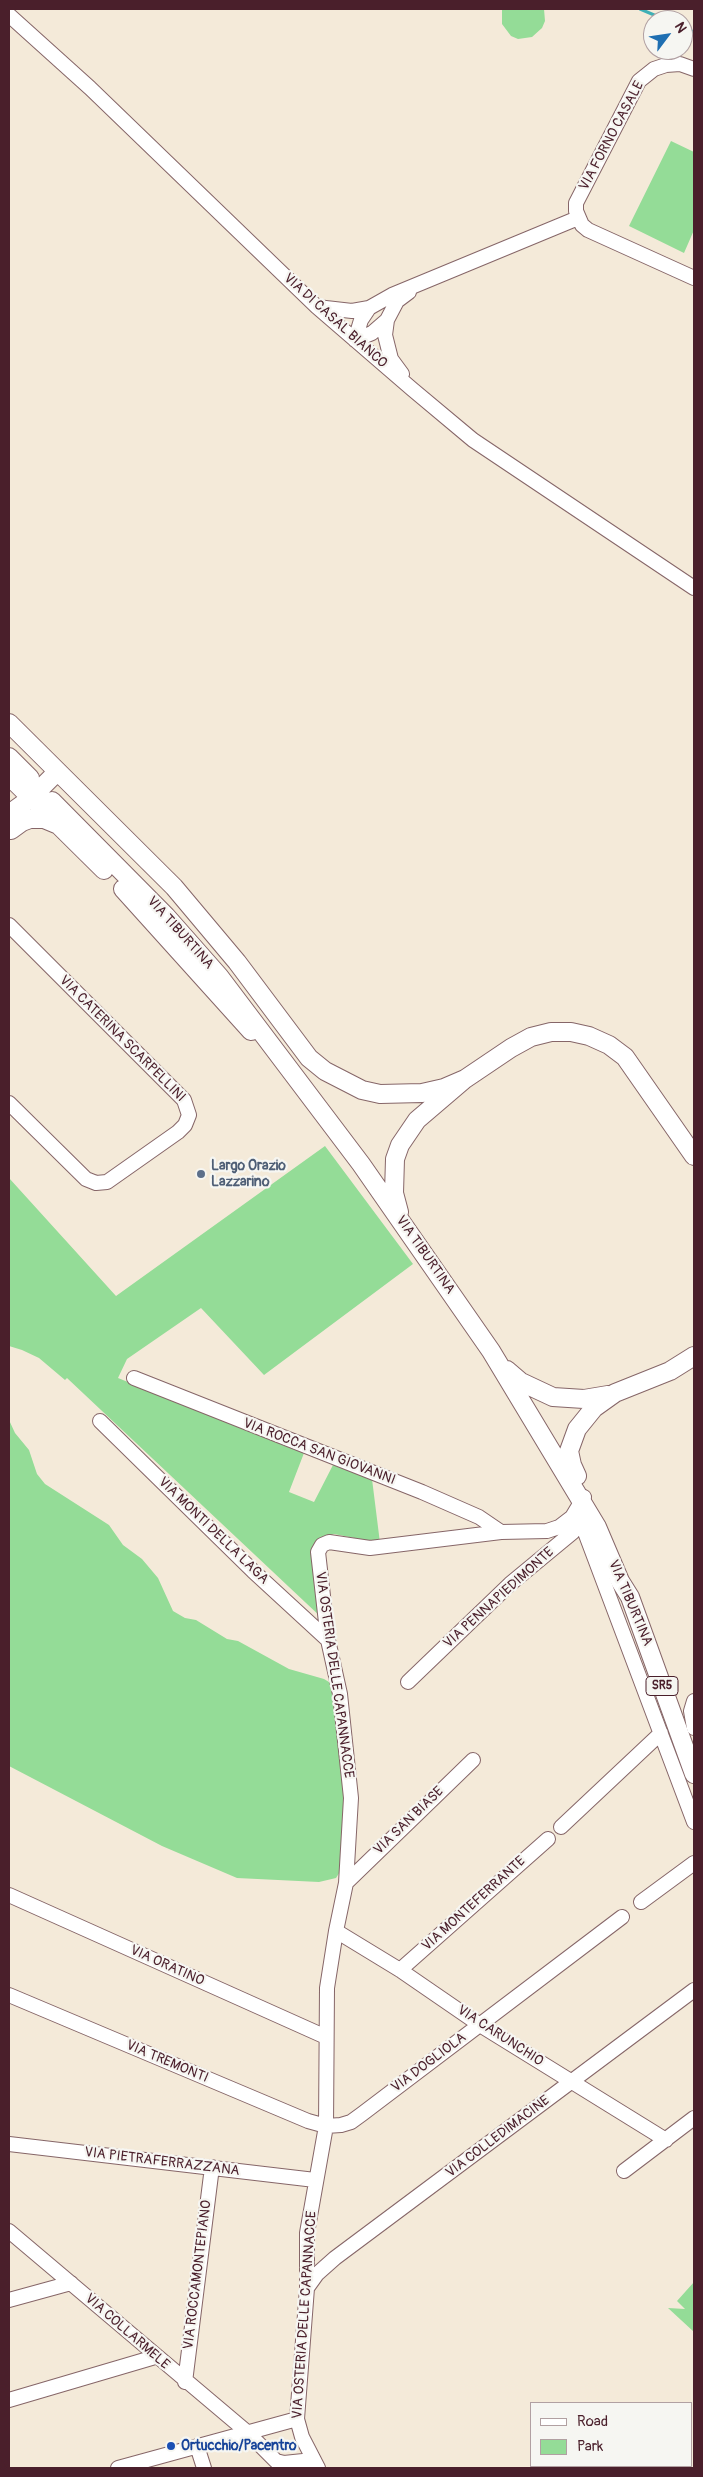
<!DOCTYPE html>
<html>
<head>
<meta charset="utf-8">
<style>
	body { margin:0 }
	#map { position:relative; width:703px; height:2477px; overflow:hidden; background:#f4ead9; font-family:Pangolin,sans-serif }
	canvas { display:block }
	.frame { position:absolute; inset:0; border:10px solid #4a1f2b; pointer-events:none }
	.legend { position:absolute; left:530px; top:2402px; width:162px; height:65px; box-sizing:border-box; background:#f6f6f2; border:1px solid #b1a0a2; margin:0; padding:6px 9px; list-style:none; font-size:15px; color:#4a1f2b }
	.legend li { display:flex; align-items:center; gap:10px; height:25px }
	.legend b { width:25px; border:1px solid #b1a0a2 }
	.north { position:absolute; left:643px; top:10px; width:50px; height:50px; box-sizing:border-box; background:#f6f6f2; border:1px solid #b1a0a2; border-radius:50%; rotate:59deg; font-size:14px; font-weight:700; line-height:20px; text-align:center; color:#4a1f2b }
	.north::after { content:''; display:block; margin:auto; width:18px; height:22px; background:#1f6fb2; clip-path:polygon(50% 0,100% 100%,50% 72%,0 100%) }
</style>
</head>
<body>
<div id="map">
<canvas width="703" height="2477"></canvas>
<div class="frame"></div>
<ul class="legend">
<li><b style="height:6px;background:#fff"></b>Road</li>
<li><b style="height:14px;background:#94dc97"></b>Park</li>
</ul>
<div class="north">N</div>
</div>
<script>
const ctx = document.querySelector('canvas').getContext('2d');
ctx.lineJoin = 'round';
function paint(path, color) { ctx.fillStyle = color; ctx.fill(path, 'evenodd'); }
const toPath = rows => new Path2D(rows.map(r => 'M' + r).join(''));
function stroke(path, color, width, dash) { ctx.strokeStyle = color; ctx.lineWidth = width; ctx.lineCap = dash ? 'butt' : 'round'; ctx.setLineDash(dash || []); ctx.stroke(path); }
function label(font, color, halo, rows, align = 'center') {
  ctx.font = font + ' Pangolin,sans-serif'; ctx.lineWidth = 4.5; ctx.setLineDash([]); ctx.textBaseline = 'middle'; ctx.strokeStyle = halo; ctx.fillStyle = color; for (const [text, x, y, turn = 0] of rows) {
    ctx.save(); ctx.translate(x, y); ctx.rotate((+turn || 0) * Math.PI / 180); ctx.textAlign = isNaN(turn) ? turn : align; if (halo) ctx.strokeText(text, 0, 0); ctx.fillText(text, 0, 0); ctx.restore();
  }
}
paint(toPath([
	[502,9,544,9,545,21,542,28,532,37,518,39,511,36,502,24],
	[671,141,694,152,694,230,684,253,629,226],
	[325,1146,413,1264,264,1375,201,1308,127,1359,118,1378,304,1453,289,1492,314,1502,333,1465,372,1479,380,1543,334,1534,321,1539,323,1619,67,1378,65,1380,39,1358,22,1350,9,1346,9,1178,116,1296],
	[9,1420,15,1433,29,1450,37,1474,45,1484,109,1525,123,1545,142,1559,158,1578,173,1611,185,1618,196,1620,227,1639,238,1641,289,1669,324,1679,334,1685,349,1801,345,1864,336,1878,319,1882,237,1878,162,1846,9,1766],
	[694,2282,694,2332,668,2308,685,2309,677,2301]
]), '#94dc97');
stroke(toPath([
	[640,9,666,20],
	[683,28,694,32]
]), '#3fb0b6', 3);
const minor = toPath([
	[9,15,90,88,317,307,412,389,473,440,694,588],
	[694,69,680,64,666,65,654,69,639,81,576,203,576,211,582,225,588,230,694,278],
	[317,307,352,311,369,308,392,295,578,218],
	[387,320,385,335,391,359,402,374],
	[355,340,372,333,387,320,397,301,409,292],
	[355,340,361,320,369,308],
	[9,925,184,1100,189,1115,185,1125,178,1132,107,1182,96,1183,86,1179,9,1103],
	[134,1378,422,1492,479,1517,501,1532],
	[100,1421,253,1571,328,1640],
	[577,1511,694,1822],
	[408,1682,510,1584,573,1532,587,1516],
	[694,1701,691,1711,694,1728],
	[561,1827,661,1733],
	[346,1883,473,1760],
	[9,1895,326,2037],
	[641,1902,694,1863],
	[336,1931,400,1970,480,2025,666,2140],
	[400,1970,548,1839],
	[9,1995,308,2121,326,2126,341,2125,351,2122,362,2114,622,1917],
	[9,2144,315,2180],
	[624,2171,694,2118],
	[9,2231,247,2432,276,2461,284,2463,313,2460],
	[307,2288,317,2274,335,2258,694,1990],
	[9,2300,71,2283],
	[185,2382,212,2167],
	[9,2400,155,2357],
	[197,2446,204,2468],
	[118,2468,297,2419],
	[318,2468,302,2437,297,2419,307,2288,307,2233,326,2126,327,1988,336,1931,346,1883,351,1798,340,1694,328,1640,318,1552,322,1545,329,1542,370,1548,501,1532,547,1531,559,1527,572,1517,584,1497]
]);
const major = toPath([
	[9,723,174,887,237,962,309,1058,325,1071,362,1090,380,1094,422,1093,444,1088,465,1079],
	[9,757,30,778],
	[9,776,104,870],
	[52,801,166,916,219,976,361,1164,491,1351,597,1527,620,1581,630,1597,694,1774],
	[9,814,31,798,57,772],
	[11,830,22,822,30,819,44,819,56,824],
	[123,889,251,1031],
	[399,1212,394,1193,395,1159,400,1145,417,1120,465,1079,511,1048,531,1037,551,1032,571,1032,589,1036,609,1045,625,1057,694,1156],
	[507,1370,521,1382,553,1397,584,1399,608,1395],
	[577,1476,572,1465,569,1451,577,1429,594,1408,615,1393,670,1371,694,1356]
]);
stroke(minor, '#866668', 16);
stroke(major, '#866668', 20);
stroke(minor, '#fff', 14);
stroke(major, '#fff', 18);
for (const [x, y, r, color] of [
	[201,1174,5,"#5c6f8a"],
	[171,2446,5,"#1a4fb4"]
]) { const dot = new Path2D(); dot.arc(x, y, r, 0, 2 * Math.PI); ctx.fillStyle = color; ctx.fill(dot); stroke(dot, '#f6f6f2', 2); }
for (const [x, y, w] of [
	[662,1686,32]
]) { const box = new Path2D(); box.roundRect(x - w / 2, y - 9.5, w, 19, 4); ctx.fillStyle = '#f6f6f2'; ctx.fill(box); stroke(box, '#4a1f2b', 1); }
label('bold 12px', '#4a1f2b', null, [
	["SR5",662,1686]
]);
label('14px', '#4a1f2b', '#f6f6f2', [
	["VIA FORNO CASALE",612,136,-62],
	["VIA DI CASAL BIANCO",335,321,42],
	["VIA TIBURTINA",180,933,48],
	["VIA CATERINA SCARPELLINI",122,1039,45],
	["VIA TIBURTINA",425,1255,55],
	["VIA ROCCA SAN GIOVANNI",319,1452,21],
	["VIA MONTI DELLA LAGA",213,1531,44],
	["VIA PENNAPIEDIMONTE",499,1598,-42],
	["VIA TIBURTINA",630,1603,67],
	["VIA OSTERIA DELLE CAPANNACCE",334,1675,82],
	["VIA SAN BIASE",409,1821,-44],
	["VIA MONTEFERRANTE",474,1904,-42],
	["VIA ORATINO",167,1966,24],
	["VIA CARUNCHIO",500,2036,33],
	["VIA TREMONTI",167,2062,23],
	["VIA DOGLIOLA",429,2063,-37],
	["VIA COLLEDIMACINE",498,2137,-37],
	["VIA PIETRAFERRAZZANA",162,2162,7],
	["VIA ROCCAMONTEPIANO",198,2275,-83],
	["VIA OSTERIA DELLE CAPANNACCE",305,2315,-86],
	["VIA COLLARMELE",127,2332,41]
]);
label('bold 14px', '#4e5e75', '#f6f6f2', [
	["Largo Orazio",211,1166],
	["Lazzarino",211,1182]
], 'left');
label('bold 14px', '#164399', '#f6f6f2', [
	["Ortucchio/Pacentro",181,2446]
], 'left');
</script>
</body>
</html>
